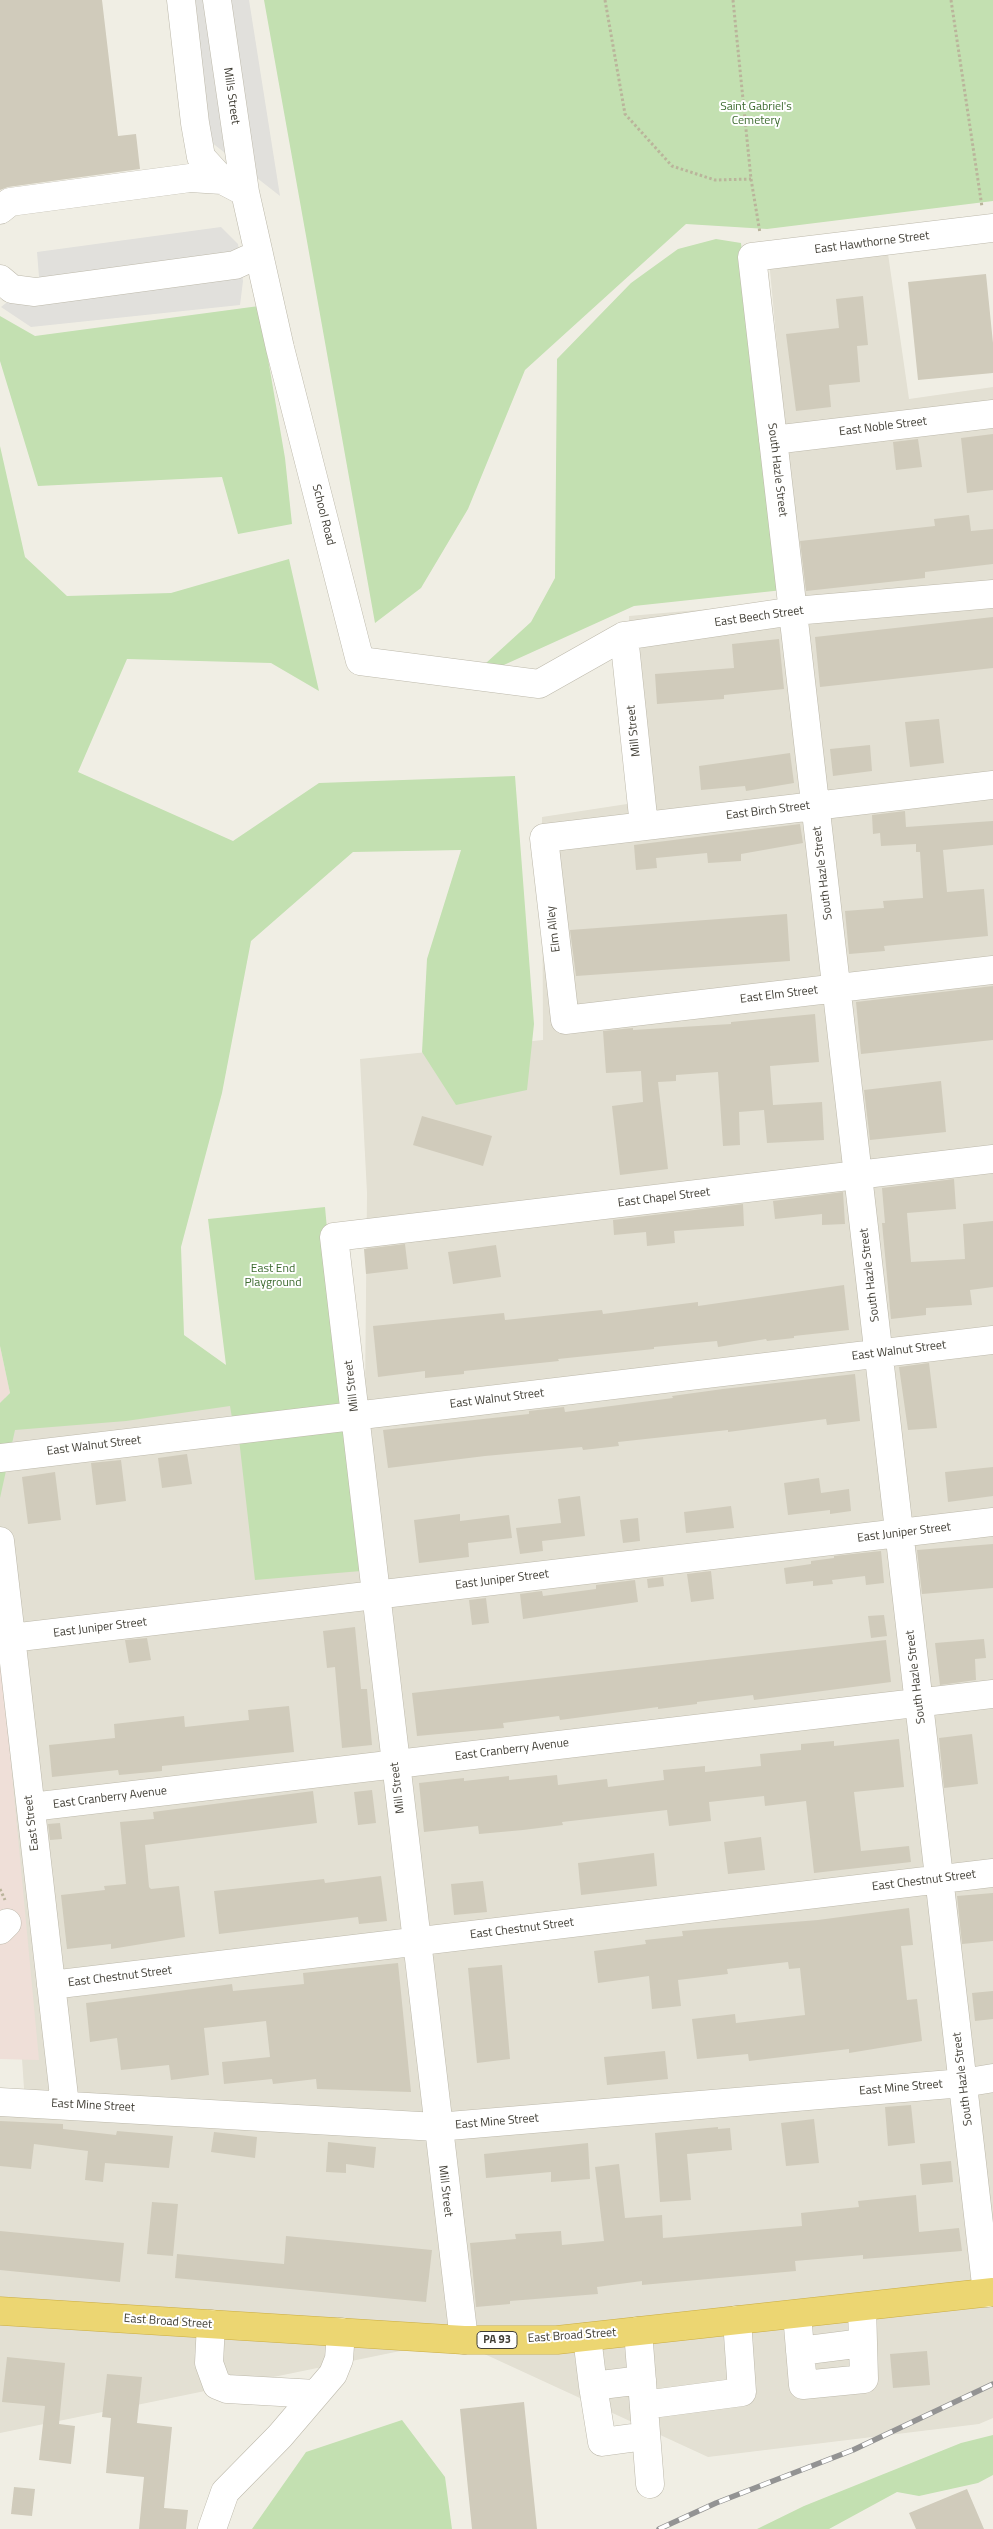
<!DOCTYPE html>
<html>
<head>
<meta charset="utf-8">
<style>
	body { margin:0 }
	canvas { display:block; background:#f0eee4 }
</style>
</head>
<body>
<canvas width="993" height="2529"></canvas>
<script>
const ctx = document.querySelector('canvas').getContext('2d');
ctx.lineJoin = 'round';
function paint(path, color) { ctx.fillStyle = color; ctx.fill(path, 'evenodd'); }
const toPath = rows => new Path2D(rows.map(r => 'M' + r).join(''));
function stroke(path, color, width, dash) { ctx.strokeStyle = color; ctx.lineWidth = width; ctx.lineCap = dash ? 'butt' : 'round'; ctx.setLineDash(dash || []); ctx.stroke(path); }
function label(font, color, halo, rows, align = 'center') {
  ctx.font = font + ' "Titillium Web",sans-serif'; ctx.lineWidth = 4; ctx.setLineDash([]); ctx.textBaseline = 'middle'; ctx.strokeStyle = halo; ctx.fillStyle = color; for (const [text, x, y, turn = 0] of rows) {
    ctx.save(); ctx.translate(x, y); ctx.rotate((+turn || 0) * Math.PI / 180); ctx.textAlign = isNaN(turn) ? turn : align; if (halo) ctx.strokeText(text, 0, 0); ctx.fillText(text, 0, 0); ctx.restore();
  }
}
paint(toPath([
	[887,247,909,399,993,387,993,2418,979,2424,708,2457,454,2340,0,2433,0,2103,25,2103,0,1733,0,1398,365,1395,367,1193,360,1059,543,1040,542,817,627,804,629,616,801,601,769,260]
]), '#e3e0d3');
paint(toPath([
	[0,1346,10,1393,0,1403],
	[0,1646,39,2060,0,2059]
]), '#efdfd8');
paint(toPath([
	[264,0,993,0,993,201,767,229,686,224,525,370,468,509,421,588,375,623],
	[716,239,741,243,783,590,634,606,495,669,486,663,531,622,555,578,557,359,631,283,678,249],
	[259,306,285,458,292,524,238,534,222,477,38,486,0,361,0,316,35,336],
	[0,446,25,557,67,596,171,593,289,559,319,691,271,663,127,659,78,772,233,841,319,783,515,776,534,1024,527,1090,456,1105,422,1052,427,959,461,850,353,852,251,941,222,1093,181,1247,184,1335,226,1365,208,1219,325,1207,343,1404,232,1418,230,1406,126,1421,15,1430,0,1498,0,1403,10,1393,0,1346],
	[347,1427,361,1571,255,1580,239,1439],
	[402,2420,445,2477,452,2529,252,2529,306,2452],
	[993,2435,993,2475,978,2483,919,2496,897,2492,829,2529,757,2529,804,2506,961,2443]
]), '#c3e0b1');
paint(toPath([
	[192,0,249,0,280,196,211,142],
	[221,227,238,244,243,281,240,305,31,327,1,307,39,277,37,252]
]), '#e1e0dc');
paint(toPath([
	[0,0,102,0,118,136,136,134,140,169,8,187,0,190],
	[986,274,993,343,993,373,918,380,908,282],
	[863,296,868,345,857,346,860,382,829,385,831,407,796,411,786,334,839,328,836,299],
	[993,434,993,490,967,493,961,438],
	[918,439,922,467,896,470,893,442],
	[969,515,971,531,993,529,993,564,925,572,925,578,806,591,800,541,935,526,934,519],
	[993,617,993,668,820,687,815,637],
	[779,639,784,689,724,695,724,699,657,704,655,674,734,668,732,644],
	[939,719,944,763,910,767,905,722],
	[870,745,872,771,833,776,830,749],
	[790,753,794,783,746,791,745,786,701,790,699,766],
	[905,811,906,827,993,821,993,845,943,850,947,892,984,889,988,936,884,946,885,951,849,954,845,911,884,908,883,901,923,898,920,852,916,852,916,844,881,846,880,833,873,834,872,815],
	[800,824,803,843,741,854,741,861,708,863,707,853,656,858,657,868,636,870,634,845],
	[787,914,790,961,576,976,570,930],
	[993,986,993,1040,861,1054,856,1002],
	[815,1014,819,1062,770,1066,773,1105,822,1102,824,1140,767,1143,764,1110,739,1112,740,1145,723,1146,718,1072,676,1075,676,1081,658,1082,668,1169,620,1175,612,1106,643,1102,641,1071,606,1073,603,1031,633,1028,633,1030,731,1024,731,1022],
	[941,1081,946,1132,870,1140,864,1090],
	[422,1116,492,1136,483,1166,413,1145],
	[954,1179,956,1209,907,1213,911,1262,965,1259,963,1224,993,1221,993,1287,970,1290,972,1305,926,1308,926,1315,891,1319,882,1223,885,1223,882,1188],
	[843,1192,845,1224,822,1225,822,1214,775,1219,773,1201],
	[743,1204,744,1226,674,1231,675,1243,647,1246,646,1232,614,1235,613,1220],
	[405,1244,408,1269,366,1274,364,1249],
	[496,1245,501,1277,453,1284,448,1252],
	[844,1285,849,1330,794,1336,794,1338,767,1341,766,1339,718,1347,717,1341,654,1347,654,1349,558,1359,559,1361,464,1371,464,1374,425,1378,425,1371,378,1377,373,1326,504,1313,505,1320,602,1310,603,1314,698,1302,698,1306],
	[929,1363,937,1428,908,1430,899,1367],
	[855,1374,860,1421,827,1425,826,1419,728,1432,728,1430,618,1442,619,1446,583,1450,582,1447,485,1456,388,1468,383,1430,529,1414,529,1411,564,1407,565,1412,673,1398,672,1396,723,1389],
	[187,1454,192,1484,162,1488,158,1458],
	[121,1460,126,1501,96,1505,91,1463],
	[993,1467,993,1496,948,1502,945,1472],
	[55,1472,61,1520,28,1524,22,1477],
	[819,1478,821,1493,849,1489,851,1511,830,1514,830,1510,788,1515,784,1483],
	[580,1496,585,1536,542,1541,543,1551,520,1554,516,1528,561,1523,558,1499],
	[731,1506,734,1528,686,1533,684,1512],
	[460,1514,460,1521,509,1515,512,1538,468,1543,469,1557,419,1563,414,1520],
	[638,1518,640,1541,623,1543,620,1520],
	[993,1544,993,1588,922,1594,917,1550],
	[881,1551,884,1583,866,1585,865,1576,832,1580,833,1584,813,1586,813,1581,786,1584,784,1568,811,1564,811,1561,834,1558,834,1556],
	[711,1571,714,1599,691,1602,687,1574],
	[663,1577,664,1586,648,1588,647,1579],
	[635,1580,638,1602,523,1619,520,1594,542,1591,543,1596,596,1589,596,1585],
	[486,1598,489,1623,472,1625,469,1600],
	[884,1615,887,1636,871,1638,868,1616],
	[355,1627,361,1689,367,1689,372,1745,342,1748,335,1667,327,1668,323,1631],
	[147,1638,151,1660,129,1663,125,1640],
	[984,1639,986,1658,975,1659,976,1680,940,1685,935,1643],
	[886,1640,891,1682,754,1700,753,1695,697,1702,697,1704,658,1709,658,1707,560,1720,559,1716,503,1723,504,1728,417,1736,412,1693],
	[289,1706,294,1752,162,1766,162,1771,119,1775,118,1770,52,1777,49,1745,115,1738,114,1724,184,1716,185,1727,249,1720,248,1710],
	[972,1734,978,1784,944,1788,939,1738],
	[899,1739,904,1787,854,1792,861,1851,909,1846,911,1862,814,1873,806,1801,765,1806,764,1796,709,1802,711,1821,669,1826,667,1810,562,1822,563,1825,523,1830,479,1834,478,1826,424,1832,419,1783,464,1778,464,1781,509,1776,509,1780,557,1775,558,1785,607,1779,608,1787,664,1780,663,1770,705,1766,705,1772,761,1766,760,1754,801,1750,801,1744,834,1741,834,1746],
	[372,1790,376,1823,358,1825,354,1792],
	[313,1791,317,1823,145,1845,149,1887,151,1889,179,1886,185,1937,111,1949,111,1944,67,1949,61,1895,105,1890,104,1886,126,1884,120,1822,154,1819,153,1812],
	[60,1823,62,1839,50,1840,48,1824],
	[761,1837,765,1870,728,1874,724,1842],
	[654,1853,657,1886,581,1895,578,1863],
	[381,1876,387,1921,359,1924,358,1917,219,1934,214,1891,324,1879,325,1883],
	[483,1881,487,1912,454,1915,451,1884],
	[993,1893,993,1941,962,1944,957,1896],
	[909,1908,913,1945,901,1946,907,2000,917,1999,922,2041,849,2053,849,2049,749,2061,748,2054,697,2059,692,2019,735,2014,736,2023,805,2015,800,1968,789,1969,788,1962,727,1969,728,1974,678,1980,681,2006,652,2009,649,1976,598,1983,594,1951,646,1944,645,1940,683,1936,682,1931,818,1920],
	[398,1963,411,2092,317,2089,316,2079,273,2084,272,2079,224,2084,222,2062,270,2057,266,2021,204,2028,209,2075,171,2080,169,2065,121,2070,117,2038,90,2042,86,2003,232,1984,233,1991,304,1984,303,1973],
	[502,1965,510,2059,477,2063,468,1968],
	[993,1991,993,2019,975,2021,972,1993],
	[665,2051,668,2079,607,2085,604,2057],
	[911,2105,915,2143,888,2146,885,2107],
	[814,2119,819,2163,786,2166,781,2123],
	[0,2121,63,2124,63,2129,116,2135,117,2131,173,2136,169,2168,105,2163,103,2182,85,2180,88,2151,34,2144,31,2169,0,2166],
	[718,2127,718,2129,730,2128,732,2150,687,2154,691,2200,660,2202,655,2133],
	[214,2132,257,2137,255,2158,211,2152],
	[328,2142,376,2147,374,2168,346,2164,346,2173,326,2172],
	[588,2143,590,2179,551,2182,551,2172,486,2178,484,2154],
	[951,2161,953,2182,922,2185,920,2164],
	[619,2164,625,2218,662,2215,663,2238,802,2226,801,2213,859,2207,858,2201,916,2195,919,2232,959,2228,962,2251,863,2259,863,2255,795,2261,796,2271,642,2285,642,2281,597,2287,598,2294,510,2301,510,2304,476,2307,470,2243,516,2239,515,2234,561,2231,562,2245,604,2241,595,2167],
	[152,2202,178,2204,173,2256,147,2254],
	[0,2231,124,2243,120,2282,0,2270],
	[286,2236,432,2250,426,2302,175,2278,177,2254,284,2264],
	[927,2351,930,2385,893,2388,890,2354],
	[7,2357,65,2363,59,2424,75,2426,71,2464,39,2460,45,2406,2,2402],
	[107,2374,142,2377,137,2423,172,2427,164,2508,188,2510,186,2529,139,2529,144,2477,106,2473,111,2418,102,2417],
	[524,2402,537,2529,472,2529,460,2409],
	[14,2487,35,2489,32,2516,11,2514],
	[967,2489,984,2529,916,2529,909,2513]
]), '#d0cbbb');
const minor = toPath([
	[181,0,195,123,201,157,222,180],
	[217,0,245,192,280,348,360,661,539,684,624,636,794,611,993,594],
	[0,210,10,202,190,178,222,180,245,192],
	[0,279,12,289,35,292,235,265,259,254],
	[773,440,993,414],
	[624,636,644,826],
	[993,785,544,838,565,1020,993,970],
	[0,1458,993,1340],
	[0,1541,65,2105],
	[0,1637,11,1638,993,1522],
	[31,1807,993,1694],
	[0,1930,7,1923],
	[51,1985,993,1873],
	[0,2102,437,2127,963,2083,993,2078],
	[987,2293,752,257,993,228],
	[797,2314,803,2385,864,2379,862,2307],
	[211,2324,209,2363,217,2385,227,2389,316,2394],
	[638,2331,650,2484],
	[587,2337,593,2386,642,2380],
	[464,2340,334,1237,993,1159],
	[800,2351,863,2343],
	[593,2386,602,2442,646,2436],
	[644,2405,742,2392,737,2320],
	[212,2529,225,2492,280,2436,333,2374,339,2359,341,2332]
]);
const highway = toPath([
	[0,2311,464,2340,557,2340,993,2292]
]);
stroke(minor, '#bdb9ab', 29);
stroke(highway, '#caad44', 29);
stroke(toPath([
	[605,0,625,114,672,166,715,180,751,179],
	[733,0,751,179,760,233],
	[951,0,982,207],
	[0,1889,5,1900]
]), '#bab49b', 3, [2.5, 2.5]);
stroke(minor, '#fff', 28);
stroke(highway, '#ecd672', 28);
const rail = toPath([
	[659,2529,716,2503,853,2450,993,2384]
]);
stroke(rail, '#939393', 5.5);
stroke(rail, '#fff', 4, [11]);
for (const [x, y, w] of [
	[497,2340,40]
]) { const box = new Path2D(); box.roundRect(x - w / 2, y - 8.5, w, 17, 4); ctx.fillStyle = '#fff'; ctx.fill(box); stroke(box, '#413e35', 1); }
label('bold 11px', '#413e35', null, [
	["PA 93",497,2340]
]);
label('12px', '#413e35', '#fff', [
	["Mills Street",231,96,82],
	["East Hawthorne Street",872,243,-7],
	["East Noble Street",883,427,-7],
	["South Hazle Street",777,470,83],
	["School Road",323,515,76],
	["East Beech Street",759,617,-8],
	["Mill Street",634,731,-96],
	["East Birch Street",768,811,-7],
	["South Hazle Street",823,873,-97],
	["Elm Alley",554,929,-97],
	["East Elm Street",779,995,-7],
	["East Chapel Street",664,1198,-7],
	["South Hazle Street",870,1275,-97],
	["East Walnut Street",899,1351,-7],
	["Mill Street",352,1386,-97],
	["East Walnut Street",497,1399,-7],
	["East Walnut Street",94,1446,-7],
	["East Juniper Street",904,1533,-7],
	["East Juniper Street",502,1580,-7],
	["East Juniper Street",100,1628,-7],
	["South Hazle Street",916,1677,-97],
	["East Cranberry Avenue",512,1750,-7],
	["Mill Street",398,1788,-97],
	["East Cranberry Avenue",110,1798,-7],
	["East Street",32,1823,-97],
	["East Chestnut Street",924,1881,-7],
	["East Chestnut Street",522,1929,-7],
	["East Chestnut Street",120,1977,-7],
	["South Hazle Street",963,2079,-97],
	["East Mine Street",901,2088,-5],
	["East Mine Street",93,2106,3],
	["East Mine Street",497,2122,-5],
	["Mill Street",445,2191,83],
	["East Broad Street",168,2322,4],
	["East Broad Street",572,2336,-4]
]);
label('12px', '#3d6b30', '#fff', [
	["Saint Gabriel's",756,107],
	["Cemetery",756,121],
	["East End",273,1269],
	["Playground",273,1283]
]);
</script>
</body>
</html>
